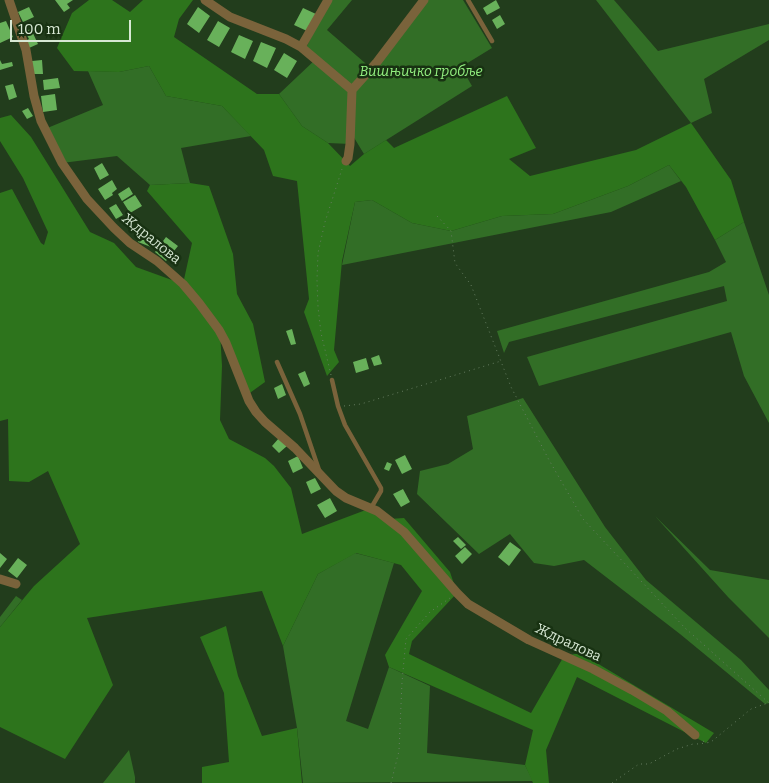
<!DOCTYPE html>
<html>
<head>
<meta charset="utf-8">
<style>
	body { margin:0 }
	#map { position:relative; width:769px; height:783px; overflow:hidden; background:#223d1c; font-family:Bitter,serif }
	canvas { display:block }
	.scale { position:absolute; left:10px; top:20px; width:121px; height:22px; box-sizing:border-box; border:2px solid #d7e8d4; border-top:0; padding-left:6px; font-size:15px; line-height:18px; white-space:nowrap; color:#d7e8d4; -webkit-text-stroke:4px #183212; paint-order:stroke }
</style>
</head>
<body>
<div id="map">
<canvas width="769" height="783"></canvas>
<div class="scale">100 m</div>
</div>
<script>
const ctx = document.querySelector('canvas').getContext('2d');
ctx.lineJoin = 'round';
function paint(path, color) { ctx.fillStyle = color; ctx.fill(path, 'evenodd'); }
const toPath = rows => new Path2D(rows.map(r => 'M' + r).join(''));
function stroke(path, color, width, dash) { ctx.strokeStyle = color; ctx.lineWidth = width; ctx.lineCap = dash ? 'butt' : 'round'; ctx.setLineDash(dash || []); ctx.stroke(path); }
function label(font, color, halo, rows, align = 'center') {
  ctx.font = font + ' Bitter,serif'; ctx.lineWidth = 5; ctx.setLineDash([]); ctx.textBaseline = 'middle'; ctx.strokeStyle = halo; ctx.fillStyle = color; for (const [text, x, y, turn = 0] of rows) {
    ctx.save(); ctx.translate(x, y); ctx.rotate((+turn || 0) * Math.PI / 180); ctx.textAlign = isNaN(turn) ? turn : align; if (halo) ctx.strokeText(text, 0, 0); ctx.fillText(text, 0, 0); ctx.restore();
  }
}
paint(toPath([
	[329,0,352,0,327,30,372,69,427,0,463,0,492,48,461,67,472,86,364,154,353,136,350,144,328,143,302,126,279,94,316,59,305,50],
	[596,0,614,0,658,51,769,24,769,40,704,79,712,113,691,123],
	[149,66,166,96,222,106,251,136,181,148,190,183,150,185,117,156,62,163,45,129,103,105,88,71,119,72],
	[669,165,681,181,611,212,342,265,355,202,372,200,412,223,451,231,502,216,553,214,628,186],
	[744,222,769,295,769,423,744,376,731,332,539,386,527,357,727,301,724,286,509,342,504,353,497,331,709,272,726,262,715,240],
	[523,398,605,527,646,580,741,660,769,690,769,703,765,704,680,634,584,560,554,566,534,563,510,534,479,554,417,494,420,471,448,464,473,449,467,416],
	[655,516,710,570,769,580,769,638,728,597],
	[355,553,394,563,346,721,368,729,389,667,430,686,427,753,525,765,533,781,303,783,297,728,283,646,318,574],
	[16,596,22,600,0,627,0,617],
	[129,750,135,777,135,783,103,783]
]), '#326e26');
paint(toPath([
	[89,0,112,0,130,12,143,0,193,0,179,19,174,37,257,94,279,94,302,126,328,143,350,166,364,154,386,140,394,148,507,96,536,148,509,159,530,176,636,150,691,123,731,180,744,222,715,240,686,187,669,165,628,186,553,214,502,216,451,231,412,223,372,200,355,202,342,261,334,350,339,362,327,376,304,312,309,299,297,181,273,176,264,150,222,106,166,96,149,66,119,72,74,71,57,48,72,13],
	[11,115,31,137,90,232,114,243,136,267,183,284,192,243,147,191,150,185,190,183,209,186,233,254,237,294,253,324,265,382,247,395,220,332,222,366,220,420,229,439,265,458,274,466,291,488,302,534,371,508,389,519,404,518,450,572,457,593,412,641,409,654,531,713,564,656,580,653,714,733,706,743,577,677,546,750,549,783,533,783,525,765,533,730,389,667,385,655,422,591,401,565,356,553,318,574,283,646,262,591,87,618,113,685,65,759,0,727,0,627,34,586,80,544,48,471,29,482,9,481,8,419,0,421,0,193,12,189,41,243,44,245,48,232,23,178,0,141,0,118],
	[226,626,238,676,262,736,297,728,302,783,202,783,202,767,229,762,224,693,200,637]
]), '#2d741c');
paint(toPath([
	[55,0,73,0,67,4,70,8,64,12],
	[496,0,500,8,487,15,483,8],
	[29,7,34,17,23,22,18,12],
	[198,7,210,16,199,33,187,24],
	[303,8,316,14,307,31,294,25],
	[500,15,505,24,497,29,492,20],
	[6,21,13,37,0,43,0,23],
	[218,21,230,28,219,47,207,40],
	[31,29,38,44,29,48,25,41,29,39,25,31],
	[239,35,253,41,245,59,231,52],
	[261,42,276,48,267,68,253,61],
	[284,53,297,61,287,78,274,70],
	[0,60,2,64,12,62,13,66,0,70],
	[42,60,43,74,32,74,32,61],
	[58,78,60,88,44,90,43,80],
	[13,84,17,97,9,100,5,86],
	[55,94,57,110,43,112,41,96],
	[28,108,33,116,27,119,22,111],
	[102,163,109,175,100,180,94,168],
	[112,180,117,189,112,193,113,195,105,200,98,189],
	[129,187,133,194,122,201,118,194],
	[135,195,142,206,130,213,123,202],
	[116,204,123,215,116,219,109,208],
	[143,229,149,231,146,239,154,242,151,247,138,242],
	[166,237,178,246,166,261,155,252],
	[292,329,296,344,291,345,286,331],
	[379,355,382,364,374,366,371,358],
	[366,358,369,369,356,373,353,362],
	[305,371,310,384,304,387,298,374],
	[282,384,286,395,278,399,274,388],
	[279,438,287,446,279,453,272,446],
	[405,455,412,469,402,474,395,460],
	[298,456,303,468,293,473,288,461],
	[387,462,392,464,389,471,384,469],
	[315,478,321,489,311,494,306,482],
	[403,489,410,502,401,507,393,494],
	[330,498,337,511,325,518,317,505],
	[458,537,466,545,461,549,453,541],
	[510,542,521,550,509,566,498,557],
	[465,547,472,554,462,564,455,556],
	[0,553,7,559,0,568],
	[18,558,27,565,17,578,8,571]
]), '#68b15a');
stroke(toPath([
	[437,216,451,231,455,263,471,285,511,387,549,460,583,519,685,628,769,703],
	[331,375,321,333,318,307,317,280,318,253,325,222,342,169],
	[344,406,361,404,501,361],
	[703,741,706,743,711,742,751,709,768,703],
	[697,744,706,743],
	[391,783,399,751,402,682,406,639,430,612,450,598],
	[612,783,639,764,649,764,677,749,693,744]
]), '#667d61', 1, [1, 4]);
stroke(toPath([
	[468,0,492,41],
	[277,362,300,414,319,470],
	[332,380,338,406,345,425,381,488,381,491,371,508]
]), '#7a633b', 4.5);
stroke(toPath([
	[9,0,26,50,34,96,41,121,62,163,87,199,114,228,130,243,157,261,183,284,199,303,219,330,226,343,249,401,256,412,265,422,295,448,336,491,346,498,377,511,404,532,457,593,468,604,529,640,593,669,632,690,667,711,695,735],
	[205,0,230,17,286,39,301,47,352,90],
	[301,47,328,0],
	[346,161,348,158,350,144,352,90,377,62,424,0],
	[0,579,16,584]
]), '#7a633b', 9);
label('italic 14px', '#93ef80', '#183212', [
	["Вишњичко гробље",421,72]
]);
label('14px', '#d7e8d4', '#183212', [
	["Ждралова",151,239,39],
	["Ждралова",568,643,25]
]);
</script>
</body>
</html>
